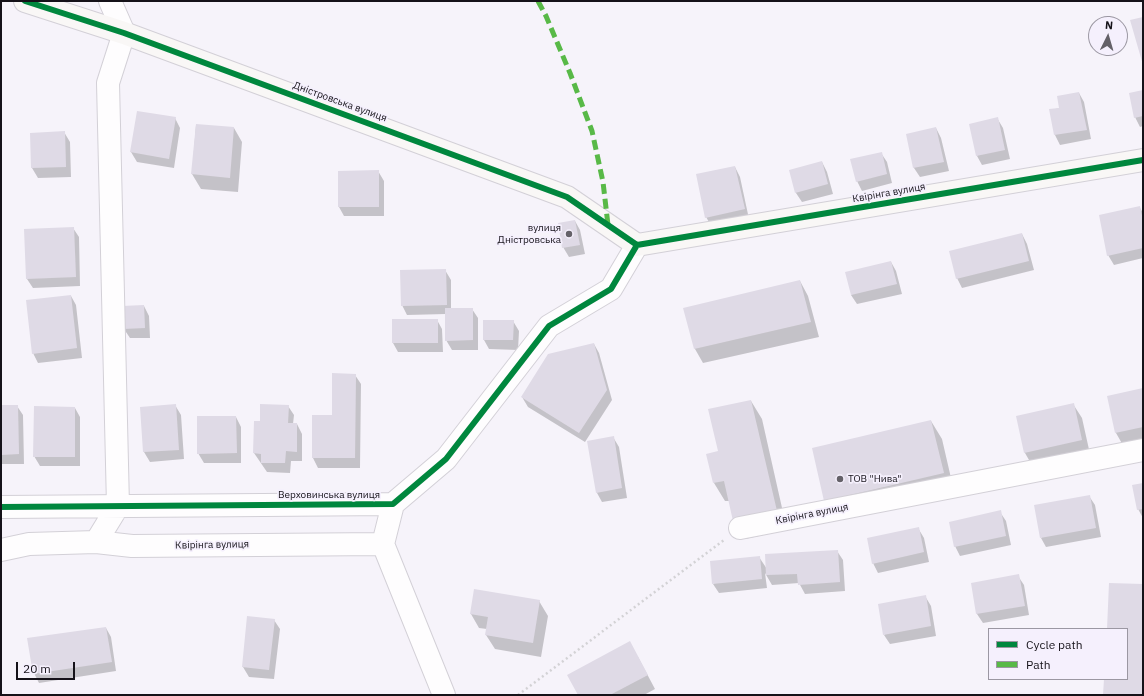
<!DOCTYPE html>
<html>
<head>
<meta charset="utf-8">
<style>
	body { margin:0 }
	#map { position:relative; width:1144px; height:696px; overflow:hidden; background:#f6f3fa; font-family:"IBM Plex Sans",sans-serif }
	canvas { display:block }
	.frame { position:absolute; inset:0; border:2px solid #151219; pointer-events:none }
	.legend { position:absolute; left:988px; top:628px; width:140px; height:52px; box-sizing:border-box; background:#f5f0fd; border:1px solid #9b97a2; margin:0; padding:5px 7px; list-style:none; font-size:12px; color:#151219 }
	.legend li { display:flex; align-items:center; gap:8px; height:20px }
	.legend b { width:20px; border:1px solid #9b97a2 }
	.north { position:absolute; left:1088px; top:16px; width:40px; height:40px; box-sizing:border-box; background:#f5f0fd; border:1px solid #9b97a2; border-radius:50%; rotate:5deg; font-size:11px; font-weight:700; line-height:16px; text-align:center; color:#151219 }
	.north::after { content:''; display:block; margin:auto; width:14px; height:18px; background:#646168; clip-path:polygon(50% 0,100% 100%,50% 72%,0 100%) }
	.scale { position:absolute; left:16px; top:662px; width:59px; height:18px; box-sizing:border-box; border:2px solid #151219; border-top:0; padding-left:5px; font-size:12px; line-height:14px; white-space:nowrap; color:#151219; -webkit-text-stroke:3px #f5f0fd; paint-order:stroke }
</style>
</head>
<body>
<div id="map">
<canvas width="1144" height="696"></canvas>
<div class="frame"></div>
<ul class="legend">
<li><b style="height:5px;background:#00873e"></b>Cycle path</li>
<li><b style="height:5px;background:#58b947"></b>Path</li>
</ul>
<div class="north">N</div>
<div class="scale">20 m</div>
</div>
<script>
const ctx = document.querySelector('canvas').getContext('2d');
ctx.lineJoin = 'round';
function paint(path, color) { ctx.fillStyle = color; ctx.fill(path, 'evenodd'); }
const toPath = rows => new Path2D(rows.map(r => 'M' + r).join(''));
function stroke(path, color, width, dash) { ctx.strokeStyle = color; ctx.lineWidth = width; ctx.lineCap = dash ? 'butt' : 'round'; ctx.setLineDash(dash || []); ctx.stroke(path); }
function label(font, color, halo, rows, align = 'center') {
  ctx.font = font + ' "IBM Plex Sans",sans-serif'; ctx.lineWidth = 3.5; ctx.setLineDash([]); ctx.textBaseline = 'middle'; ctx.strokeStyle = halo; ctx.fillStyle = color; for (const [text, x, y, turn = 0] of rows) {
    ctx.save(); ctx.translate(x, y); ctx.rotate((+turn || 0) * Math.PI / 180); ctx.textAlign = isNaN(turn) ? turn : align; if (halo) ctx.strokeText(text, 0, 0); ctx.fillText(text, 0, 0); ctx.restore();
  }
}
paint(toPath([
	[1143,91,1143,126,1140,127,1135,117],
	[1079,93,1084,102,1091,139,1060,145,1055,135,1050,110,1060,108],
	[175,118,180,128,174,168,137,162,131,152],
	[997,118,1003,128,1010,159,982,165,977,156],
	[196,125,234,128,242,142,238,192,201,189,192,174],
	[936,128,941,138,949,171,920,177,914,168,907,135],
	[64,132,70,142,71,177,38,178,32,168,31,134],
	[881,153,887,162,892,183,862,191,857,181],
	[822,162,827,172,833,194,802,202,796,193,790,171],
	[735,167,740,177,749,219,712,227,706,217],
	[378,171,384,181,384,216,344,216,339,207],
	[1140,208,1143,213,1143,258,1114,265,1108,255],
	[575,221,580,230,585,254,569,257,563,247],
	[73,228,79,237,80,286,33,288,27,279],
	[1022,234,1027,244,1034,270,962,288,957,278],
	[891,262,896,271,902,294,857,304,851,295],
	[445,270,451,280,451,309,472,309,478,318,478,350,452,350,446,340,446,314,407,315,402,305],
	[800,281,808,296,819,337,703,363,695,349,685,309],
	[71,296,76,305,82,358,38,363,33,353],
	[144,306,149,316,150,338,130,338,124,329],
	[437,320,442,329,443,352,398,352,393,343],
	[513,321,519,331,518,350,489,349,484,340],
	[594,344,599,353,612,400,585,442,528,407,522,397],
	[355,375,361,384,360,468,318,468,313,458,313,416,333,416],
	[1143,389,1143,443,1124,447,1116,433,1108,397],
	[751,401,762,419,787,530,745,539,734,521,730,501,725,501,714,483,707,455,719,452],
	[1073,404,1082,418,1090,454,1033,467,1025,453,1017,417],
	[175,405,181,415,184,459,150,462,144,452,141,408],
	[1,406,17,406,23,415,24,464,1,464],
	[288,406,294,415,293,424,297,424,302,434,302,461,291,461,290,473,267,472,254,453,261,422],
	[75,408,80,417,80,466,40,466,34,456],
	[236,417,241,427,241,463,204,463,198,453],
	[931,421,942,439,954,491,836,519,813,449],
	[613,437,619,447,627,498,602,502,597,493],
	[1143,484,1143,518,1138,509],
	[1089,496,1095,505,1101,537,1046,547,1041,538],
	[1000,512,1006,521,1011,545,960,556,955,546],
	[918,528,924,538,929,562,878,573,873,563],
	[837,551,843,560,845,591,805,594,799,583,772,585,765,573,767,588,719,593,713,584,759,557,767,569],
	[1018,576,1024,585,1029,615,983,623,977,614,972,584],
	[925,596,931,606,936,636,890,644,884,635],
	[539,601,548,616,541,657,495,649,486,635,487,629,479,628,471,614],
	[248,617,274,620,280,629,274,679,249,677,243,667],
	[106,628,111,637,116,671,39,683,34,673],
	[638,657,655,689,644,695,579,695]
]), '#0003');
paint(toPath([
	[1143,17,1143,65,1130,20],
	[1143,90,1143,116,1134,118,1129,93],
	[1079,92,1087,130,1054,135,1049,109,1059,108,1057,96],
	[137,111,176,117,169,159,130,152],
	[998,117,1005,150,976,156,969,124],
	[196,124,234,127,230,178,191,174],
	[936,127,944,162,913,168,906,134],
	[65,131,66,167,31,168,30,133],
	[882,152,887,174,856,182,850,159],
	[822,161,828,184,795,193,789,170],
	[735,166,745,209,705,218,696,174],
	[379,170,379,207,338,207,338,171],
	[1140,206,1143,220,1143,248,1107,256,1099,215],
	[575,220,580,245,562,248,558,223],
	[74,227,76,277,26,279,24,229],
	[1022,233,1029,261,956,279,949,251],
	[891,261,897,284,851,295,845,272],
	[446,269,447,305,401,306,400,270],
	[800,280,811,322,694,349,683,308],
	[71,295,77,348,32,354,26,300],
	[144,305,145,328,123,329,122,306],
	[445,308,473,308,473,340,445,341],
	[392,319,438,319,438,343,392,343],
	[483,320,514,320,513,340,483,340],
	[594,343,607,390,579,433,521,397,548,354],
	[332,373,356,374,355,458,312,458,312,415,332,415],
	[1143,388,1143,427,1115,433,1107,396],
	[751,400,777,511,733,521,724,481,713,483,706,454,718,451,708,409],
	[1074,403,1082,440,1024,453,1016,416],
	[176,404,179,450,143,452,140,407],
	[260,404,289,405,288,423,297,423,297,452,286,451,285,463,261,463,261,454,253,453,254,421,260,421],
	[1,405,18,405,19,454,1,455],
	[34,406,75,407,75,457,33,457],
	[197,416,236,416,237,453,197,454],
	[931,420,944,473,824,501,812,448],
	[614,436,622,488,596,493,587,441],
	[1143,483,1143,509,1137,510,1132,485],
	[1090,495,1096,528,1040,538,1034,505],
	[1001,510,1006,536,954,547,949,522],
	[919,527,924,552,872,564,867,538],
	[838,550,840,582,798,585,797,574,766,575,765,554],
	[760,556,762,579,712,584,710,561],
	[1019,574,1025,606,976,614,971,583],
	[1109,583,1143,584,1143,695,1103,695,1104,679,1127,679,1127,629,1107,629],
	[474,589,540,600,533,643,485,635,488,617,470,614],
	[926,595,931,626,883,635,878,604],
	[247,616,275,619,269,670,242,667],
	[106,627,112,662,33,674,27,638],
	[630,641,648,675,610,695,578,695,567,675]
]), '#dfdae6');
const street = toPath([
	[1,507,393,504,446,459,549,326,611,289,637,245],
	[740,528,1143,450],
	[96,542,118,506,108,83,124,33,110,1],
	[383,544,444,695],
	[1,550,29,544,96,542,132,546,383,544,393,504]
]);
const secondary = toPath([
	[25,1,124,33,567,197,637,245,1143,160]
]);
stroke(street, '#d3d0d7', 24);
stroke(secondary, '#d3d0d7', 24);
stroke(toPath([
	[518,695,724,540]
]), '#d3d2d5', 2.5, [2, 3]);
stroke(street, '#fefdfe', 22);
stroke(secondary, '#f9f7f6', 22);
stroke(toPath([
	[538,1,546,16,570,73,592,131,603,182,608,225]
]), '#58b947', 5, [10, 5]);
stroke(toPath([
	[25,1,124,33,567,197,637,245],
	[637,245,1143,160],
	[1,507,393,504,446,459,549,326,611,289,637,245]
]), '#00873e', 6);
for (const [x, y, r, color] of [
	[569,234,4,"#646168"],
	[840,479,4,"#646168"]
]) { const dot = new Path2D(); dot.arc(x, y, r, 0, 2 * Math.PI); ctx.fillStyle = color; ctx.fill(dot); stroke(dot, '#f5f0fd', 1.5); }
label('10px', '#151219', '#f5f0fd', [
	["Дністровська вулиця",340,102,20],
	["Квірінга вулиця",889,193,-10],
	["Верховинська вулиця",329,495],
	["Квірінга вулиця",812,514,-11],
	["Квірінга вулиця",212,545,-1]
]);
label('10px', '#151219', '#f5f0fd', [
	["вулиця",561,228],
	["Дністровська",561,240],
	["ТОВ \"Нива\"",848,479,"left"]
], 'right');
</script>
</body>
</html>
